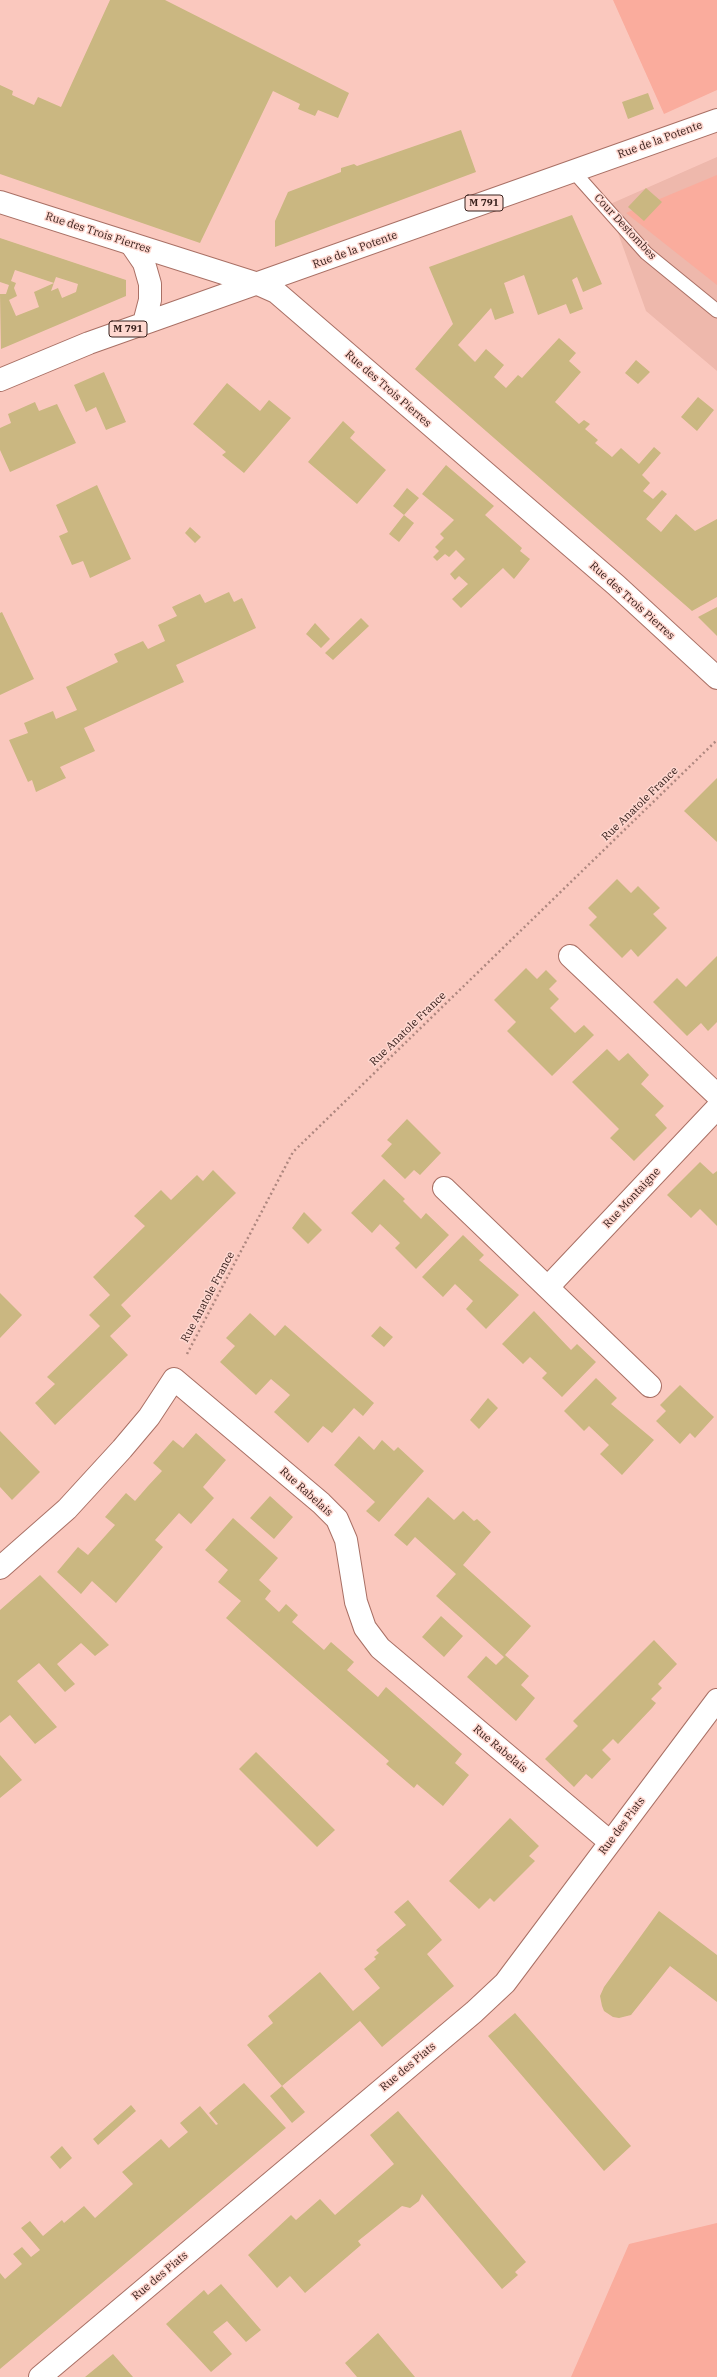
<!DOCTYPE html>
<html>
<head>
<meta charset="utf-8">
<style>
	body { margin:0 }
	canvas { display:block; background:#fac8be }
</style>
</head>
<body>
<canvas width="717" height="2377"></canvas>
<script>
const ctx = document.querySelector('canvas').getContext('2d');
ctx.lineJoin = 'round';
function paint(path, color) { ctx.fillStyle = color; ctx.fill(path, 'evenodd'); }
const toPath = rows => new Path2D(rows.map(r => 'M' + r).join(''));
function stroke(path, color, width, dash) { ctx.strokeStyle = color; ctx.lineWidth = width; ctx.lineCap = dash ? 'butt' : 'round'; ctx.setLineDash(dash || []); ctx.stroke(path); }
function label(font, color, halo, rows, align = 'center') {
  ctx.font = font + ' "IBM Plex Serif",serif'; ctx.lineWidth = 3; ctx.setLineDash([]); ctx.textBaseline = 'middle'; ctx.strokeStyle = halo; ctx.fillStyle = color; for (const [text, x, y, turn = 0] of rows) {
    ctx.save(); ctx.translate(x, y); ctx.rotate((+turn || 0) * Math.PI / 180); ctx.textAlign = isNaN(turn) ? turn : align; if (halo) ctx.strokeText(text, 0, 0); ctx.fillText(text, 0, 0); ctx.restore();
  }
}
paint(toPath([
	[717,157,717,371,646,311,608,205]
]), '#eeb8ac');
paint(toPath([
	[613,0,717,0,717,90,664,114],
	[717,175,717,285,626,213],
	[717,2223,717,2377,571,2377,629,2244]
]), '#faac9d');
paint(toPath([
	[110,0,165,0,349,93,338,118,318,110,315,116,298,109,300,104,273,91,200,243,0,174,0,85,13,91,12,95,34,105,38,97,61,107],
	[648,93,654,109,628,119,622,102],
	[461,130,476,172,275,247,275,221,288,192,341,172,341,168,354,164,357,166],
	[646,188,662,202,644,221,628,207],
	[572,215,602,284,583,292,577,277,572,280,583,309,570,314,566,304,538,315,524,275,504,283,514,313,495,320,491,308,458,345,475,362,486,349,504,365,494,377,506,388,518,375,522,378,559,338,576,353,569,361,581,372,555,402,579,424,584,420,590,424,585,429,598,440,595,443,612,457,621,448,639,464,654,447,661,453,642,475,650,483,643,491,653,499,662,490,667,494,646,519,661,532,676,514,695,531,717,519,717,597,692,611,415,369,453,324,429,267],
	[0,238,126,280,126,296,1,349,0,294,6,294,9,285,0,282],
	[15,270,54,283,34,292,39,307,16,316,9,300,17,296,14,288,16,283,11,281],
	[56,277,78,284,76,292,62,298,58,288,51,291],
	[636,360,650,372,638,384,625,373],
	[104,372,126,422,106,430,96,407,86,412,74,385],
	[227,383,260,411,269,400,291,418,244,473,222,455,226,452,193,424],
	[698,397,714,410,697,431,681,417],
	[35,402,39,411,57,404,76,443,10,472,0,450,0,428,11,423,8,414],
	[343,421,355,432,350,438,386,470,357,504,308,462],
	[446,465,494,506,485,515,522,548,520,551,530,559,514,579,503,568,461,608,452,599,468,584,459,576,455,580,450,574,465,559,456,550,449,557,445,554,437,561,433,557,439,551,435,547,444,538,440,534,454,520,422,494],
	[97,485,131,559,90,578,83,561,72,565,59,536,68,532,56,505],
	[407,488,419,498,404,515,414,523,399,542,389,534,404,515,393,506],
	[190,527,201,537,195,543,185,533],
	[229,592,234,602,242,598,256,628,176,665,184,682,84,728,95,751,60,767,66,778,36,792,32,780,28,782,9,740,28,733,24,723,53,711,56,719,77,710,66,687,118,662,114,654,143,641,148,649,165,641,158,625,177,616,172,607,200,594,205,603],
	[717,607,717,636,698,617],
	[2,612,34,679,0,695,0,613],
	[361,618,369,626,333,660,325,653],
	[315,623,330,639,321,648,306,634],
	[717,778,717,842,684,811],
	[617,879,631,893,638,886,660,908,653,914,667,928,638,957,631,949,622,958,589,925,597,917,588,908],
	[717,956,717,1022,708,1031,701,1023,687,1036,653,1002,677,978,686,987],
	[526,968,537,979,546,970,557,981,549,989,559,999,550,1008,575,1033,584,1025,594,1035,552,1076,507,1031,516,1022,494,1000],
	[607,1049,619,1061,628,1053,649,1075,641,1084,664,1106,655,1115,667,1128,634,1161,610,1138,619,1129,572,1082],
	[407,1119,441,1153,420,1175,414,1170,405,1179,381,1156,392,1144,387,1140],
	[700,1162,713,1174,717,1171,717,1226,700,1209,691,1218,667,1195],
	[213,1170,236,1193,121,1305,131,1316,110,1336,128,1355,55,1425,35,1403,55,1384,47,1377,100,1326,89,1315,110,1295,93,1277,145,1226,134,1216,161,1190,171,1200,197,1175,203,1181],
	[384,1179,405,1199,403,1201,421,1219,426,1213,449,1235,416,1269,395,1248,400,1243,380,1224,372,1233,351,1213],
	[304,1212,322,1230,308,1244,292,1228],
	[463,1235,484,1255,479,1260,519,1295,486,1329,466,1309,473,1301,455,1284,443,1297,422,1277],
	[0,1293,22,1315,0,1338],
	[534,1311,571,1350,577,1344,596,1362,562,1397,542,1378,547,1373,530,1357,523,1364,502,1344],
	[250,1313,275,1336,285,1325,374,1403,363,1416,354,1408,332,1433,323,1426,308,1443,274,1412,290,1395,271,1379,256,1395,220,1362,235,1346,226,1338],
	[380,1326,393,1337,384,1347,371,1336],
	[596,1378,617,1398,611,1404,654,1440,622,1475,600,1454,609,1445,589,1426,584,1431,564,1411],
	[680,1385,714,1417,695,1438,690,1433,680,1444,656,1421,666,1411,660,1405],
	[488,1398,498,1408,479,1429,470,1420],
	[0,1431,40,1472,12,1500,0,1487],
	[196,1433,226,1460,203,1487,214,1498,191,1524,179,1513,155,1540,163,1547,116,1603,92,1581,81,1594,57,1572,78,1547,88,1555,115,1525,105,1517,126,1493,135,1501,148,1486,162,1471,153,1463,173,1440,183,1448],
	[359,1436,374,1450,382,1440,394,1451,398,1447,424,1471,379,1522,366,1511,375,1502,334,1465],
	[270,1496,293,1517,274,1539,250,1518],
	[428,1497,454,1520,463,1511,474,1521,477,1519,491,1532,463,1565,531,1626,505,1655,529,1676,521,1685,535,1698,516,1721,467,1677,486,1656,496,1665,504,1657,436,1596,456,1574,415,1537,407,1546,394,1535],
	[233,1518,278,1558,259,1580,271,1591,265,1599,279,1612,286,1604,298,1615,292,1622,324,1650,331,1642,354,1662,347,1670,378,1697,386,1687,462,1754,455,1763,469,1775,443,1806,417,1784,414,1788,386,1764,389,1761,226,1618,241,1601,218,1582,228,1570,205,1550],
	[40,1575,109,1645,95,1656,81,1643,57,1664,75,1684,65,1692,39,1663,17,1681,57,1727,35,1744,10,1715,0,1723,0,1610],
	[441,1616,463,1636,444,1657,422,1637],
	[654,1640,677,1664,658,1684,662,1688,651,1699,656,1703,652,1708,618,1744,613,1739,602,1750,611,1759,592,1779,586,1774,574,1787,545,1759,578,1726,573,1721],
	[256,1752,335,1830,317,1847,239,1769],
	[0,1755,22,1780,0,1798],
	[510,1818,539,1846,529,1856,535,1861,494,1902,490,1898,479,1909,449,1881],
	[408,1900,442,1940,427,1954,454,1986,382,2047,360,2021,282,2086,247,2045,273,2023,268,2016,320,1972,353,2011,380,1988,364,1969,376,1959,374,1957,379,1953,376,1950,406,1925,394,1912],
	[659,1911,717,1955,717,2002,670,1966,631,2015,619,2018,613,2017,604,2011,602,2006,600,1996,604,1987],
	[515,2013,631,2146,604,2171,488,2036],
	[244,2083,286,2128,0,2369,0,2273,5,2279,22,2264,13,2254,22,2247,31,2257,40,2250,21,2228,30,2221,43,2236,62,2220,64,2223,84,2206,95,2218,133,2184,122,2172,161,2139,169,2148,188,2132,180,2123,200,2106,216,2125,218,2124,209,2113],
	[282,2086,305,2112,292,2123,270,2096],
	[131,2105,136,2111,98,2145,93,2139],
	[398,2111,526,2262,515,2272,518,2275,502,2289,422,2194,419,2201,410,2208,402,2206,358,2241,361,2245,305,2293,290,2276,277,2288,248,2255,291,2215,296,2220,320,2199,335,2215,394,2164,370,2135],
	[62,2146,72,2158,60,2169,50,2157],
	[221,2284,261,2330,246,2342,227,2321,213,2332,232,2354,211,2372,166,2324,204,2290,208,2295],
	[378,2333,415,2377,357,2377,345,2363],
	[113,2354,133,2377,85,2377,96,2368]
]), '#cab781');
const lane = toPath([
	[573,171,646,253,717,311]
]);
const street = toPath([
	[570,956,717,1095],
	[444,1188,650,1386],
	[548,1287,717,1108],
	[0,1568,67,1509,122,1449,149,1417,174,1379,321,1503,337,1519,346,1540,356,1602,365,1628,380,1648,610,1842],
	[40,2377,474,2012,505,1983,717,1700]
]);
const secondary = toPath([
	[0,202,258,284,276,292,616,585,717,678]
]);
const primary = toPath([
	[131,244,144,263,150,284,150,300,144,323],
	[0,380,89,343,717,120]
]);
stroke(lane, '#a97065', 15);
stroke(street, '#a97065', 24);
stroke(secondary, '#a97065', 24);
stroke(primary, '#a97065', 24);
stroke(toPath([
	[187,1354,293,1152,717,740]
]), '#ae877f', 2.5, [2, 3]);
stroke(lane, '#fff', 13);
stroke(street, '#fff', 22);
stroke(secondary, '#fff', 22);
stroke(primary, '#fff', 22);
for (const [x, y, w] of [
	[484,203,38],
	[128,329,38]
]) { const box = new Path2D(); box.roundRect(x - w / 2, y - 8, w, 16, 3); ctx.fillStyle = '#ffd8d0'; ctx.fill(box); stroke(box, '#39211d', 1); }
label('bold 10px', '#39211d', null, [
	["M 791",484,203],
	["M 791",128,329]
]);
label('11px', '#39211d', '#ffd8d0', [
	["Rue de la Potente",660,140,-20],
	["Cour Destombes",625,227,47],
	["Rue des Trois Pierres",98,233,18],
	["Rue de la Potente",355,250,-20],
	["Rue des Trois Pierres",388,389,41],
	["Rue des Trois Pierres",632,601,42],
	["Rue Anatole France",640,804,-44],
	["Rue Anatole France",408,1029,-44],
	["Rue Montaigne",632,1198,-47],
	["Rue Anatole France",208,1297,-62],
	["Rue Rabelais",306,1492,42],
	["Rue Rabelais",500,1749,40],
	["Rue des Piats",622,1826,-53],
	["Rue des Piats",408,2067,-40],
	["Rue des Piats",160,2276,-40]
]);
</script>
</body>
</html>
